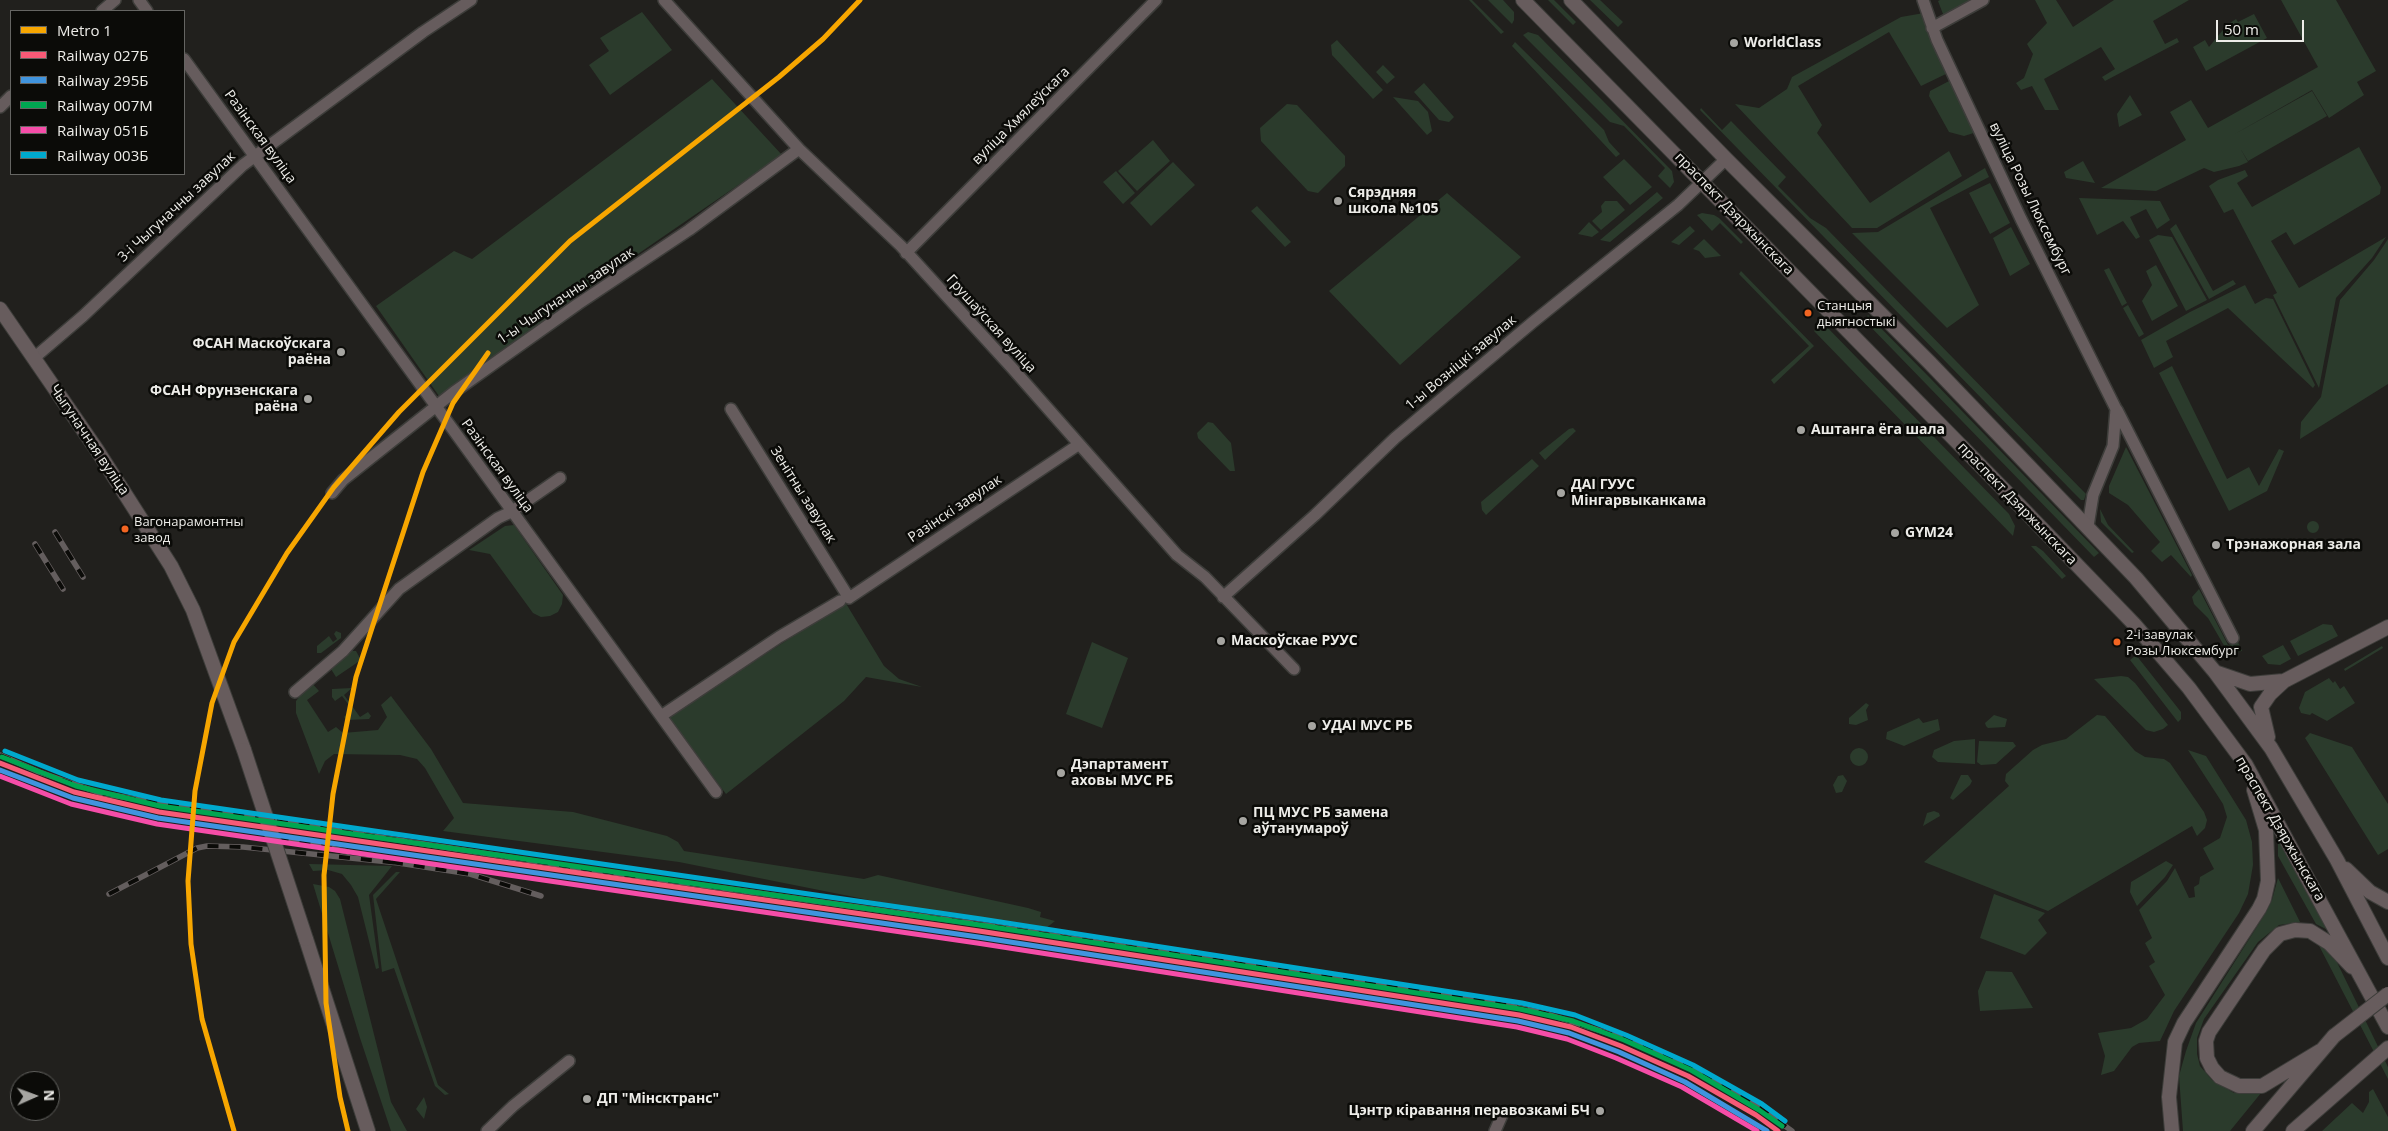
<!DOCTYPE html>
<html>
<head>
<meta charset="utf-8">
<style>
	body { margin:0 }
	#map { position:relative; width:2388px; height:1131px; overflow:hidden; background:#21201d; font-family:"Open Sans",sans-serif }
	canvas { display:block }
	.legend { position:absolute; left:10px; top:10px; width:175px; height:165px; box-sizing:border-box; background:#0b0b08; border:1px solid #656562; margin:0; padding:6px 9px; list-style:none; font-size:15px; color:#edece8 }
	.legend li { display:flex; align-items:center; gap:10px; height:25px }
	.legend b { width:25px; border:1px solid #656562 }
	.north { position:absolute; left:10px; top:1071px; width:50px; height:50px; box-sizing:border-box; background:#0b0b08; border:1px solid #656562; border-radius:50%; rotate:88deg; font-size:14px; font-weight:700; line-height:20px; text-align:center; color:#edece8 }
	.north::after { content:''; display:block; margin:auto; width:18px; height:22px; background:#a6a5a1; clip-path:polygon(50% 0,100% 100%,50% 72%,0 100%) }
	.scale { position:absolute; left:2216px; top:20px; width:88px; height:22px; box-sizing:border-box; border:2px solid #edece8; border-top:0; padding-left:6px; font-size:15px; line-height:18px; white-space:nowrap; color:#edece8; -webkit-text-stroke:4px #0b0b08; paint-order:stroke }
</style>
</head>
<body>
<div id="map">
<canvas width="2388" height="1131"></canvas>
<ul class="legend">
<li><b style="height:6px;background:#f7a600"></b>Metro 1</li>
<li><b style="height:6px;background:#f75a77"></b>Railway 027Б</li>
<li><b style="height:6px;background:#4094de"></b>Railway 295Б</li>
<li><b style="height:6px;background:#00a651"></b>Railway 007М</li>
<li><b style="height:6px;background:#f54da8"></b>Railway 051Б</li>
<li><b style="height:6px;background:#00a9ce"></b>Railway 003Б</li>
</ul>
<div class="north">N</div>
<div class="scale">50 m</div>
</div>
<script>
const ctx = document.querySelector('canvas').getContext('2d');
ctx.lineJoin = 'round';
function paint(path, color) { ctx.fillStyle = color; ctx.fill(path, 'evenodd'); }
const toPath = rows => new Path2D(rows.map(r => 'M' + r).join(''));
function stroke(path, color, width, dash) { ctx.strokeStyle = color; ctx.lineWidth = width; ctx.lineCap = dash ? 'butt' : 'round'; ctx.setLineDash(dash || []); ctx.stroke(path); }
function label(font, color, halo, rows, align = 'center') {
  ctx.font = font + ' "Open Sans",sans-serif'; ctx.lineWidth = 5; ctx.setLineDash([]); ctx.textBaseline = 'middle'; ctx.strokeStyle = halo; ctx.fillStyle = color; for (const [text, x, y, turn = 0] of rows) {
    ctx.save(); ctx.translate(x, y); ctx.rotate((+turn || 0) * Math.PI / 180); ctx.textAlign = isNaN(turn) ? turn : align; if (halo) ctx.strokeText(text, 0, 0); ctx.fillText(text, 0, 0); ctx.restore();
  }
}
paint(toPath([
	[1469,0,1472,0,1504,32,1501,34],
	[1488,0,1503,0,1514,12,1514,20,1512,24],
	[1548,0,1554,0,1576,22,1573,25],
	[1590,0,1600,0,1623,22,1618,27],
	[1940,0,1974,0,1948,16,1943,14,1938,1],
	[2035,0,2056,0,2073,27,2114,0,2189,0,2153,21,2165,44,2177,38,2179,42,2105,81,2102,77,2115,69,2101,47,2044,79,2059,110,2045,110,2032,86,2021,90,2016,83,2024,78,2033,54,2027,44,2047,23],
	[2281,0,2336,0,2376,71,2357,82,2364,95,2329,118,2312,90,2233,135,2312,91,2327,116,2248,161,2240,148,2248,162,2239,166,2214,172,2204,168,2156,191,2101,188,2186,140,2170,112,2191,100,2208,128,2318,67],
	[642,12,672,50,610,95,589,65,609,51,600,38],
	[1924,13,1948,73,1921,86,1889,32,1798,86,1822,125,1817,133,1870,203,1949,151,1962,176,1877,228,1852,228,1735,104,1759,108,1787,89,1792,77,1901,17],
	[2254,14,2267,38,2206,71,2193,47,2205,40,2209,47,2227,25,2236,19,2238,22],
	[1528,32,1538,35,1672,171,1674,182,1670,188,1658,176,1665,168,1624,126,1610,122,1523,35],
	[1337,40,1383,90,1373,99,1332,55,1331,45],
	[1515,42,1604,130,1609,142,1620,154,1616,157,1512,46],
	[1383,65,1395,77,1387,84,1376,72],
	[712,79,782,155,584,291,439,396,376,306,454,251,472,259],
	[1951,80,1977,132,1964,136,1949,132,1929,96,1930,91],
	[1424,83,1454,117,1449,122,1439,120,1414,92],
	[2130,95,2142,115,2119,127,2117,114],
	[1393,97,1418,101,1428,112,1432,131,1427,135],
	[1287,104,1297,105,1345,156,1345,166,1318,193,1308,191,1261,141,1260,128],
	[1701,108,1722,130,1731,121,1786,177,1778,186,1810,218,1826,228,2086,494,2084,500,2081,500,2071,490,1700,110],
	[1153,140,1170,161,1137,191,1118,171],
	[2359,147,2381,187,2380,194,2294,245,2286,232,2271,241,2299,288,2386,237,2372,258,2336,298,2319,388,2273,295,2277,293,2233,209,2224,213,2209,186,2218,180,2245,170,2248,176,2237,183,2252,207],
	[1624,159,1652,187,1630,205,1603,177],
	[2083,161,2095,183,2066,178,2064,172],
	[1173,162,1195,185,1151,226,1130,203],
	[1985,168,1989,177,1930,208,1979,305,1947,328,1852,233,1878,232],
	[1116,171,1135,193,1123,204,1103,182],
	[1990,183,2010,223,1990,234,1969,193],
	[1657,192,1663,198,1610,242,1600,240],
	[1447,193,1521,257,1400,365,1329,291],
	[2079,198,2160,201,2170,220,2157,229,2146,209,2130,217,2140,237,2136,239,2123,221,2097,235],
	[1605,201,1617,201,1625,210,1601,230,1592,221,1602,212,1601,206],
	[1257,206,1291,242,1285,247,1251,211],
	[1702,213,1714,215,1719,218,1743,242,1741,244,1720,223,1712,231,1697,215],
	[1589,222,1599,232,1592,237,1578,234],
	[2176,224,2213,291,2233,280,2236,284,2209,299,2170,229],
	[1690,226,1695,231,1679,245,1671,242],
	[2011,227,2030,264,2010,276,1993,238],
	[2158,235,2172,237,2207,300,2186,311,2149,240],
	[1704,239,1721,256,1705,258,1699,251,1693,249],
	[2388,239,2388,384,2300,439,2301,422,2321,397,2340,300,2374,260],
	[2156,265,2178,306,2152,321,2142,301,2152,285,2146,271],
	[2109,268,2127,303,2122,306,2104,270],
	[1741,271,1814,346,1774,384,1771,380,1809,346,1739,274],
	[2245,285,2255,304,2266,298,2273,299,2315,385,2313,388,2228,308,2166,341,2173,357,2154,368,2141,340,2190,312],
	[2128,305,2144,334,2139,337,2123,308],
	[1868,315,1932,380,2099,553,2094,557,1928,386,1864,320],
	[1823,323,2009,514,2015,526,2013,536,1814,331],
	[2172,366,2227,479,2249,467,2259,486,2279,449,2284,451,2267,491,2229,511,2159,373],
	[1208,422,1213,423,1231,443,1235,471,1230,471,1198,438,1197,433],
	[1573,428,1576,431,1545,460,1539,453,1569,429],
	[2126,447,2192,575,2191,577,2171,555,2162,562,2151,551,2160,542,2128,505,2109,493,2109,486],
	[1532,459,1539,466,1486,515,1482,510,1481,502],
	[2100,509,2108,525,2134,552,2132,553,2101,522],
	'2307 527a6 6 0 1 1 12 0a6 6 0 1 1-12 0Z',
	[514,525,563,595,562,604,558,612,550,616,541,617,533,613,490,554,469,550,505,526],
	[2031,546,2036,546,2043,551,2066,576,2062,579],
	[2199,589,2228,645,2238,642,2242,651,2233,653,2226,649,2208,618,2194,604,2192,597],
	[842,597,884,666,899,679,922,687,866,677,844,701,726,794,668,717,843,604],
	[2323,624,2332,625,2338,636,2298,656,2290,641],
	[336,631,341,633,341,638,321,653,317,653,317,646,329,636,333,642,337,639,334,634],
	[1092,642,1128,658,1102,728,1066,714],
	[2283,645,2291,659,2280,665,2268,664,2262,656],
	[2382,646,2383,648,2345,671,2344,669],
	[352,651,356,651,361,660,336,677,331,669],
	[2136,655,2181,712,2181,719,2178,722,2130,660],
	[2121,676,2128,677,2135,683,2168,725,2163,729,2154,732,2146,730,2094,679],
	[2329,678,2333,683,2335,681,2340,689,2344,686,2355,703,2327,721,2312,713,2310,715,2301,713,2299,708,2305,692],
	[311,682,319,691,307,700,328,732,336,727,343,733,378,730,387,717,381,705,391,696,431,749,463,803,573,812,667,836,678,842,684,851,864,879,878,875,1028,908,1041,912,1040,917,1055,921,1045,929,924,911,679,862,443,831,454,818,425,768,417,759,400,755,334,754,325,761,319,774,296,713,296,701],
	[352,688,344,695,360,717,368,712,371,716,369,719,347,720,344,717,352,709,342,696,335,701,332,697,332,689],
	[1866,703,1869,705,1866,710,1868,720,1856,725,1849,724,1849,718],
	[1994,715,2007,719,2005,727,1988,728,1986,726,1985,723],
	[2097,715,2105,716,2135,751,2145,757,2164,759,2170,763,2204,812,2207,820,2205,828,2197,836,2192,826,2048,911,1924,862,2009,786,2005,781,2006,774,2033,750,2042,745,2066,739],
	[1919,718,1923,723,1938,719,1940,730,1904,746,1886,739,1887,732],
	[2310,733,2352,747,2388,804,2388,849,2378,855,2305,738],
	[1975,739,1975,764,1938,762,1932,757,1934,750,1954,741],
	[1979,741,2013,742,2016,746,1996,764,1981,765,1977,762],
	'1850 757a9 9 0 1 1 18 0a9 9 0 1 1-18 0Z',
	[2188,750,2206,756,2246,820,2252,842,2253,865,2248,894,2239,913,2174,1011,2160,1041,2139,1043,2132,1047,2114,1071,2101,1075,2105,1056,2098,1033,2131,1028,2147,1019,2165,995,2149,966,2155,962,2145,943,2152,938,2139,910,2167,881,2175,868,2189,898,2195,897,2194,887,2199,884,2200,877,2214,869,2203,848,2220,838,2227,817,2223,804],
	[1843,775,1847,781,1842,792,1836,793,1833,785,1838,776],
	[1961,775,1968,775,1972,781,1970,785,1953,800,1950,798],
	[1934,811,1939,813,1940,816,1923,826,1927,813],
	[2278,837,2328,930,2316,924,2278,856],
	[2166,861,2173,865,2165,877,2137,906,2130,892,2131,882],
	[309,864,392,866,369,895,379,968,376,969,358,897,351,885,342,874,328,870,313,871],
	[396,872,400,872,376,899,438,1085,449,1094,445,1095,435,1086,394,968,382,972,373,895],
	[2278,878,2300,922,2279,925,2258,942,2204,1019,2197,1038,2197,1054,2200,1066,2212,1080,2234,1093,2261,1093,2230,1131,2183,1131,2179,1076,2186,1051,2196,1023,2265,914,2272,900],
	[313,884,329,887,335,891,340,899,391,1102,407,1131,391,1131,360,1038],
	[1994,894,2045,913,2038,920,2047,933,2025,955,1980,938],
	[2314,936,2332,952,2388,1067,2388,1079],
	[1986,971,2012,972,2033,1008,1980,1011,1978,991],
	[2373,1089,2388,1117,2388,1131,2322,1131,2352,1103,2363,1113,2369,1102,2369,1092],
	[424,1097,427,1107,424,1119,416,1109]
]), '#2b3b2c');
const minor = toPath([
	[139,0,147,11],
	[664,0,799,149,901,246,1013,369,1177,555,1205,577,1294,669],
	[1923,0,1937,40,2021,219,2116,409,2113,446,2093,495,2088,526],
	[102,11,115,0],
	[1932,28,1983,0],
	[184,59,716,792],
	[0,107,11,96],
	[906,253,1156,0],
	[34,358,83,316,243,165,423,32,471,0],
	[731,409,849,598,1078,445],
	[2117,410,2233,638],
	[332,493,343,480,454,392,578,304,689,230,799,149],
	[1223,597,1315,515,1395,438,1533,322,1678,205,1726,159],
	[295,692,343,651,399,589,498,518,511,512,560,478],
	[661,716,779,637,840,601],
	[487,1131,513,1106,569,1061],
	[1495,1131,1502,1115]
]);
const major = toPath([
	[1523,0,2022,508,2134,624,2189,688,2246,765,2388,1027],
	[1571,0,1726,159,1930,363,2136,578,2215,672,2271,748,2337,860,2388,958],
	[0,309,97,450,171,566,193,610,244,750],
	[2215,672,2250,684,2283,681],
	[2268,737,2261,707,2270,694,2284,681,2388,627],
	[2346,869,2370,892,2388,902],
	[306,939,368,1131],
	[2320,1051,2262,1086,2239,1086,2220,1077,2212,1068,2207,1058,2206,1041,2209,1032,2264,950,2280,934,2295,930,2310,931,2329,943,2352,967],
	[2172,1131,2169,1097,2175,1042,2184,1023,2259,909,2264,899,2268,881,2266,830,2254,790],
	[2253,1131,2334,1036],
	[2293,1131,2388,1048]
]);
stroke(minor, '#3d3d3a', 14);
stroke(major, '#3d3d3a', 16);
stroke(minor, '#665c5d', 11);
stroke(major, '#675c5d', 14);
const rail = toPath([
	[55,532,83,577],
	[35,544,63,589],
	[0,755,39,772,100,793,146,801,579,868,985,925,1490,1002,1544,1013,1636,1042,1705,1074,1740,1094,1792,1131],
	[278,837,348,852],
	[392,862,470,874,541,896],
	[109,894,197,848,207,846,243,847,399,863]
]);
stroke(rail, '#645e5e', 5.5);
stroke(rail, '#0b0b08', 4, [11]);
const majorBridge = toPath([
	[244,750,306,939],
	[2334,1036,2388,994]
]);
stroke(majorBridge, '#3d3d3a', 16, []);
stroke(majorBridge, '#675c5d', 14);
stroke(toPath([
	[0,763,74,792,159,812,979,931,1519,1015,1571,1027,1621,1046,1688,1076,1756,1115,1778,1131]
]), '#f75a77', 5);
stroke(toPath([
	[0,770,73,798,158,818,978,937,1518,1021,1569,1033,1619,1052,1685,1082,1767,1131]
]), '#4094de', 5);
stroke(toPath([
	[2,757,76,786,160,806,980,925,1520,1009,1573,1021,1624,1040,1691,1070,1759,1110,1782,1126]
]), '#00a651', 5);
stroke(toPath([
	[0,776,71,804,157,824,977,943,1517,1027,1567,1039,1616,1058,1682,1087,1757,1131]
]), '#f54da8', 5);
stroke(toPath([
	[5,751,78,780,161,800,981,919,1522,1003,1575,1015,1626,1035,1693,1065,1762,1104,1785,1121]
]), '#00a9ce', 5);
stroke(toPath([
	[234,1131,202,1019,191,944,188,881,195,791,212,703,234,642,287,553,334,487,399,412,570,241,779,77,823,39,860,0],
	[348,1131,340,1097,326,1003,324,875,333,794,356,677,423,472,453,403,488,353]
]), '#f7a600', 5);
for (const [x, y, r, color] of [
	[1734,43,5,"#a6a5a1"],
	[1338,201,5,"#a6a5a1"],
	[1808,313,4.5,"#f26522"],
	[341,352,5,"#a6a5a1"],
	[308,399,5,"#a6a5a1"],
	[1801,430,5,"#a6a5a1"],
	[1561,493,5,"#a6a5a1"],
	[125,529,4.5,"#f26522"],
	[1895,533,5,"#a6a5a1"],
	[2216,545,5,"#a6a5a1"],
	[1221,641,5,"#a6a5a1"],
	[2117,642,4.5,"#f26522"],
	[1312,726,5,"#a6a5a1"],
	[1061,773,5,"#a6a5a1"],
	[1243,821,5,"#a6a5a1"],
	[587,1099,5,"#a6a5a1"],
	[1600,1111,5,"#a6a5a1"]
]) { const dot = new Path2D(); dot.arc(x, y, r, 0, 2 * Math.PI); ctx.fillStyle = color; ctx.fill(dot); stroke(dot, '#0b0b08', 2); }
label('13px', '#edece8', '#0b0b08', [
	["Станцыя",1817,306],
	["дыягностыкі",1817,322],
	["Вагонарамонтны",134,522],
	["завод",134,538],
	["2-і завулак",2126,635],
	["Розы Люксембург",2126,651]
], 'left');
label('bold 14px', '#edece8', '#0b0b08', [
	["WorldClass",1744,43],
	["Сярэдняя",1348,193],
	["школа №105",1348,209],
	["ФСАН Маскоўскага",331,344,"right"],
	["раёна",331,360,"right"],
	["ФСАН Фрунзенскага",298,391,"right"],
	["раёна",298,407,"right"],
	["Аштанга ёга шала",1811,430],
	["ДАІ ГУУС",1571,485],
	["Мінгарвыканкама",1571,501],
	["GYM24",1905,533],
	["Трэнажорная зала",2226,545],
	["Маскоўскае РУУС",1231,641],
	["УДАІ МУС РБ",1322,726],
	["Дэпартамент",1071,765],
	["аховы МУС РБ",1071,781],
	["ПЦ МУС РБ замена",1253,813],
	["аўтанумароў",1253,829],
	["ДП \"Мінсктранс\"",597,1099],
	["Цэнтр кіравання перавозкамі БЧ",1590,1111,"right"]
], 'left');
label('14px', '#edece8', '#0b0b08', [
	["вуліца Хмялеўскага",1021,116,-45],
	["Разінская вуліца",260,137,54],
	["вуліца Розы Люксембург",2030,199,64],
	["3-і Чыгуначны завулак",177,207,-43],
	["праспект Дзяржынскага",1734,214,46],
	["1-ы Чыгуначны завулак",566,296,-34],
	["Грушаўская вуліца",991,324,48],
	["1-ы Возніцкі завулак",1461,363,-40],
	["Чыгуначная вуліца",89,440,56],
	["Разінская вуліца",497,466,54],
	["Зенітны завулак",803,495,58],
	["праспект Дзяржынскага",2017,504,46],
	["Разінскі завулак",955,509,-34],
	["праспект Дзяржынскага",2280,829,60]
]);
</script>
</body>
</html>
